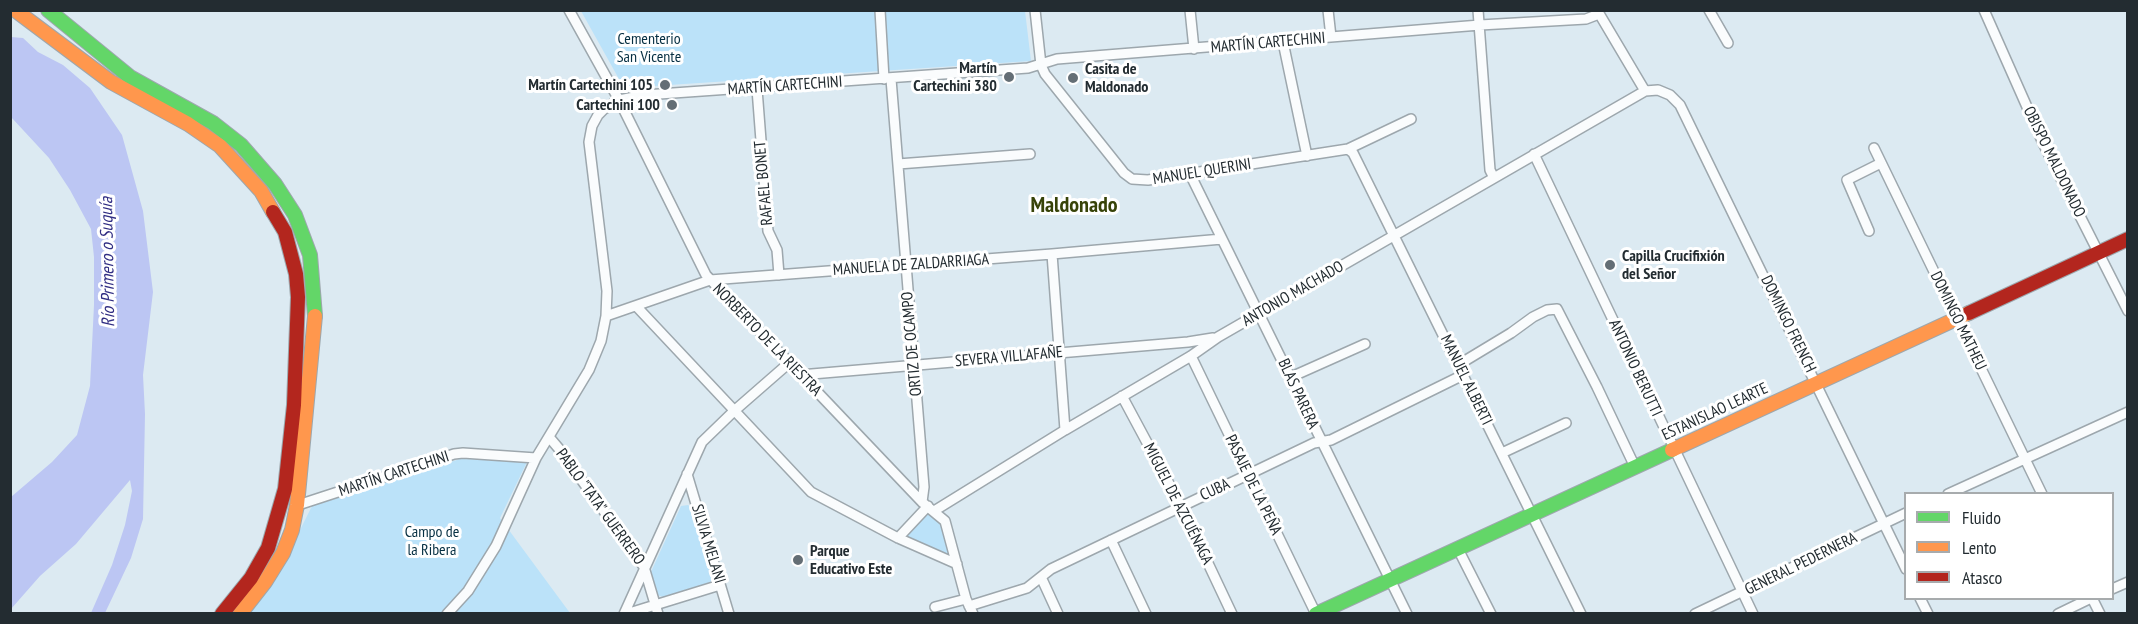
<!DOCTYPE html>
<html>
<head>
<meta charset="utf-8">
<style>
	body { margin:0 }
	#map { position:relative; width:2138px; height:624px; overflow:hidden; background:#dceaf2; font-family:"PT Sans Narrow",sans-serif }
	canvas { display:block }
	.frame { position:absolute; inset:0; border:12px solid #232c31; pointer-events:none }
	.legend { position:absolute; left:1904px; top:492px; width:210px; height:108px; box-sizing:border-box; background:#fff; border:2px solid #a7abad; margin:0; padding:8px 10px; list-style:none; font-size:18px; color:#232c31 }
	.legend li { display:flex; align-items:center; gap:12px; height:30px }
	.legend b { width:30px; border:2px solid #a7abad }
</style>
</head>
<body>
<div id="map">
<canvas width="2138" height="624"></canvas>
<div class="frame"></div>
<ul class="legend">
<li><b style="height:8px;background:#63d668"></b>Fluido</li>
<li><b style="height:8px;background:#ff974d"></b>Lento</li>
<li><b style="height:8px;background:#b3261e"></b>Atasco</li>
</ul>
</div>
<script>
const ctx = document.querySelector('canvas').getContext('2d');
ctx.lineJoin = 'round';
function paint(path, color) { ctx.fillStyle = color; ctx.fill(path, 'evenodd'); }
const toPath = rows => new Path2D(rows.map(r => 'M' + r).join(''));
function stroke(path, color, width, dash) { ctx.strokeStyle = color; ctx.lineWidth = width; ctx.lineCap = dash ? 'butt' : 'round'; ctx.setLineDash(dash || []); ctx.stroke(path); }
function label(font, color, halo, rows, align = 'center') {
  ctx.font = font + ' "PT Sans Narrow",sans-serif'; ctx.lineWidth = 6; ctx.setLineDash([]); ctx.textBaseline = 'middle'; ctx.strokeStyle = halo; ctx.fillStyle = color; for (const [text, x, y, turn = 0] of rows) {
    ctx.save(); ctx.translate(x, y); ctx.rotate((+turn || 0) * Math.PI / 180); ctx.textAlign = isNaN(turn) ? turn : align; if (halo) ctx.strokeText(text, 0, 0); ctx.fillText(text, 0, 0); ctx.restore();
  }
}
paint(toPath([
	[581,11,1025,11,1031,61,624,88],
	[460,459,528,460,500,518,570,613,250,614,276,578,312,506],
	[688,505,692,508,712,578,710,583,663,597,657,595,650,574,681,506],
	[929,512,942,523,954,561,902,537]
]), '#bbe2f9');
paint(toPath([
	[11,37,23,38,38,52,63,65,90,88,122,135,143,211,153,292,143,375,145,414,143,519,131,558,105,613,91,613,112,565,125,525,132,491,130,480,76,544,40,576,11,609,11,497,52,462,77,435,90,386,94,305,94,257,91,229,70,190,49,158,11,117]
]), '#bcc6f3');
const street = toPath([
	[569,10,619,100,706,275,922,502,945,521,966,599,973,614],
	[880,10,884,79],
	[1035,10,1041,65,1045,74,1124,173,1132,179,1148,180,1348,149,1411,119],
	[1190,10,1194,49],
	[1328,10,1331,37],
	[1478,10,1490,170,1494,178],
	[1597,10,1645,91],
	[1709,10,1728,43],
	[1984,10,2043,143,2128,311],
	[1283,42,1307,156],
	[891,79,924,487,922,502],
	[757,89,768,231,777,250,779,275],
	[1874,148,2042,494],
	[1348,149,1353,153,1581,614],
	[1534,154,1753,614],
	[898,164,1030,154],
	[1190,174,1407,614],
	[1869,231,1847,180,1881,163],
	[1052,254,1065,430],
	[637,307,811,492,898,538,957,564],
	[606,316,710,280,1052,254,1222,239],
	[1191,356,1316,614],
	[1458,365,1511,333,1533,317,1547,310,1557,309,1597,387,1635,467],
	[800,375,1188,342,1213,338],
	[1291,377,1365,344],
	[1122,396,1181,506,1232,614],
	[549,437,560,450,644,567,658,614],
	[1502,453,1566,423],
	[687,474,729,614],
	[1948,494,2128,412],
	[295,506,454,454,463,453,536,458],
	[934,511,1065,430,1191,356,1218,337,1645,91,1658,90,1670,95,1680,105,1906,569],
	[898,538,928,506],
	[1111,540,1146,614],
	[1458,549,1491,614],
	[1041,577,1058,614],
	[2112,589,2128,582],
	[1920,598,1928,614],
	[2092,598,2100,614],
	[969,606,1027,588,1051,569,1314,443,1331,440,1463,375],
	[935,607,966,599],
	[447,614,468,591,496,546,536,458,589,370,601,341,606,316,607,291,589,142,592,126,598,115,604,109,619,100,645,95,1028,68,1057,59,1480,25,1586,19,1599,14],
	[624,614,702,442,734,411,789,363],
	[626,614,720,585],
	[1695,614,1906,513],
	[2058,614,2091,598]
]);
const fast = toPath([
	[48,10,130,77,213,123,241,145,275,184,295,215,310,255,315,316],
	[1316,614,1672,450]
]);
const slow = toPath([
	[15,10,111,82,188,124,220,146,261,191,273,212],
	[1672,450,1969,313],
	[240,614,265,582,283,553,292,530,297,505,315,316]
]);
const jam = toPath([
	[1969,313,2128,239],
	[222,614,251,578,268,548,285,489,294,405,298,297,296,274,285,232,273,212]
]);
stroke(street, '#9da7ad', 12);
stroke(fast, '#9da7ad', 16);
stroke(slow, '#9da7ad', 16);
stroke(jam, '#9da7ad', 16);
stroke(street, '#fafcfd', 9);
stroke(fast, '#63d668', 14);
stroke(slow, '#ff974d', 14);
stroke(jam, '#b3261e', 14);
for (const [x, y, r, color] of [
	[1009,77,6,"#646e75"],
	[1073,78,6,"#646e75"],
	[665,85,6,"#646e75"],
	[672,105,6,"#646e75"],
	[1610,265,6,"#646e75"],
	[798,560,6,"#646e75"]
]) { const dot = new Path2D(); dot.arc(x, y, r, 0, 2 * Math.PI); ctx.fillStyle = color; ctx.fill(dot); stroke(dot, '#fff', 2); }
label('16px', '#062f42', '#fff', [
	["Cementerio",649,39],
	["San Vicente",649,57],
	["Campo de",432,532],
	["la Ribera",432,550]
]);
label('16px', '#232c31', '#fff', [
	["MARTÍN CARTECHINI",1268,43,-5],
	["MARTÍN CARTECHINI",785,86,-4],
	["OBISPO MALDONADO",2054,162,64],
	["MANUEL QUERINI",1202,172,-9],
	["RAFAEL BONET",764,183,-95],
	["MANUELA DE ZALDARRIAGA",911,265,-4],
	["ANTONIO MACHADO",1293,294,-30],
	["DOMINGO MATHEU",1958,321,64],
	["DOMINGO FRENCH",1788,324,64],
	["NORBERTO DE LA RIESTRA",767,340,46],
	["ORTIZ DE OCAMPO",912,344,-95],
	["SEVERA VILLAFAÑE",1009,357,-5],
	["ANTONIO BERUTTI",1635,368,65],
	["MANUEL ALBERTI",1466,380,64],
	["BLAS PARERA",1298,394,65],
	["ESTANISLAO LEARTE",1715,412,-25],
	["MARTÍN CARTECHINI",394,474,-18],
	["PASAJE DE LA PEÑA",1253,485,64],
	["CUBA",1215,490,-25],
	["MIGUEL DE AZCUÉNAGA",1178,504,63],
	["PABLO \"TATA\" GUERRERO",600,507,54],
	["SILVIA MELANI",708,544,73],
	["GENERAL PEDERNERA",1801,564,-26]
]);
label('bold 16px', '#232c31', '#fff', [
	["Martín",997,68],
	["Cartechini 380",997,86],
	["Casita de",1085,69,"left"],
	["Maldonado",1085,87,"left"],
	["Martín Cartechini 105",653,85],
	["Cartechini 100",660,105],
	["Capilla Crucifixión",1622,256,"left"],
	["del Señor",1622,274,"left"],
	["Parque",810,551,"left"],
	["Educativo Este",810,569,"left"]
], 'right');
label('italic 18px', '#312e83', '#fff', [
	["Río Primero o Suquía",108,262,-91]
]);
label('bold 22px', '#374308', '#fff', [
	["Maldonado",1074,206]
]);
</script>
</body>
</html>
